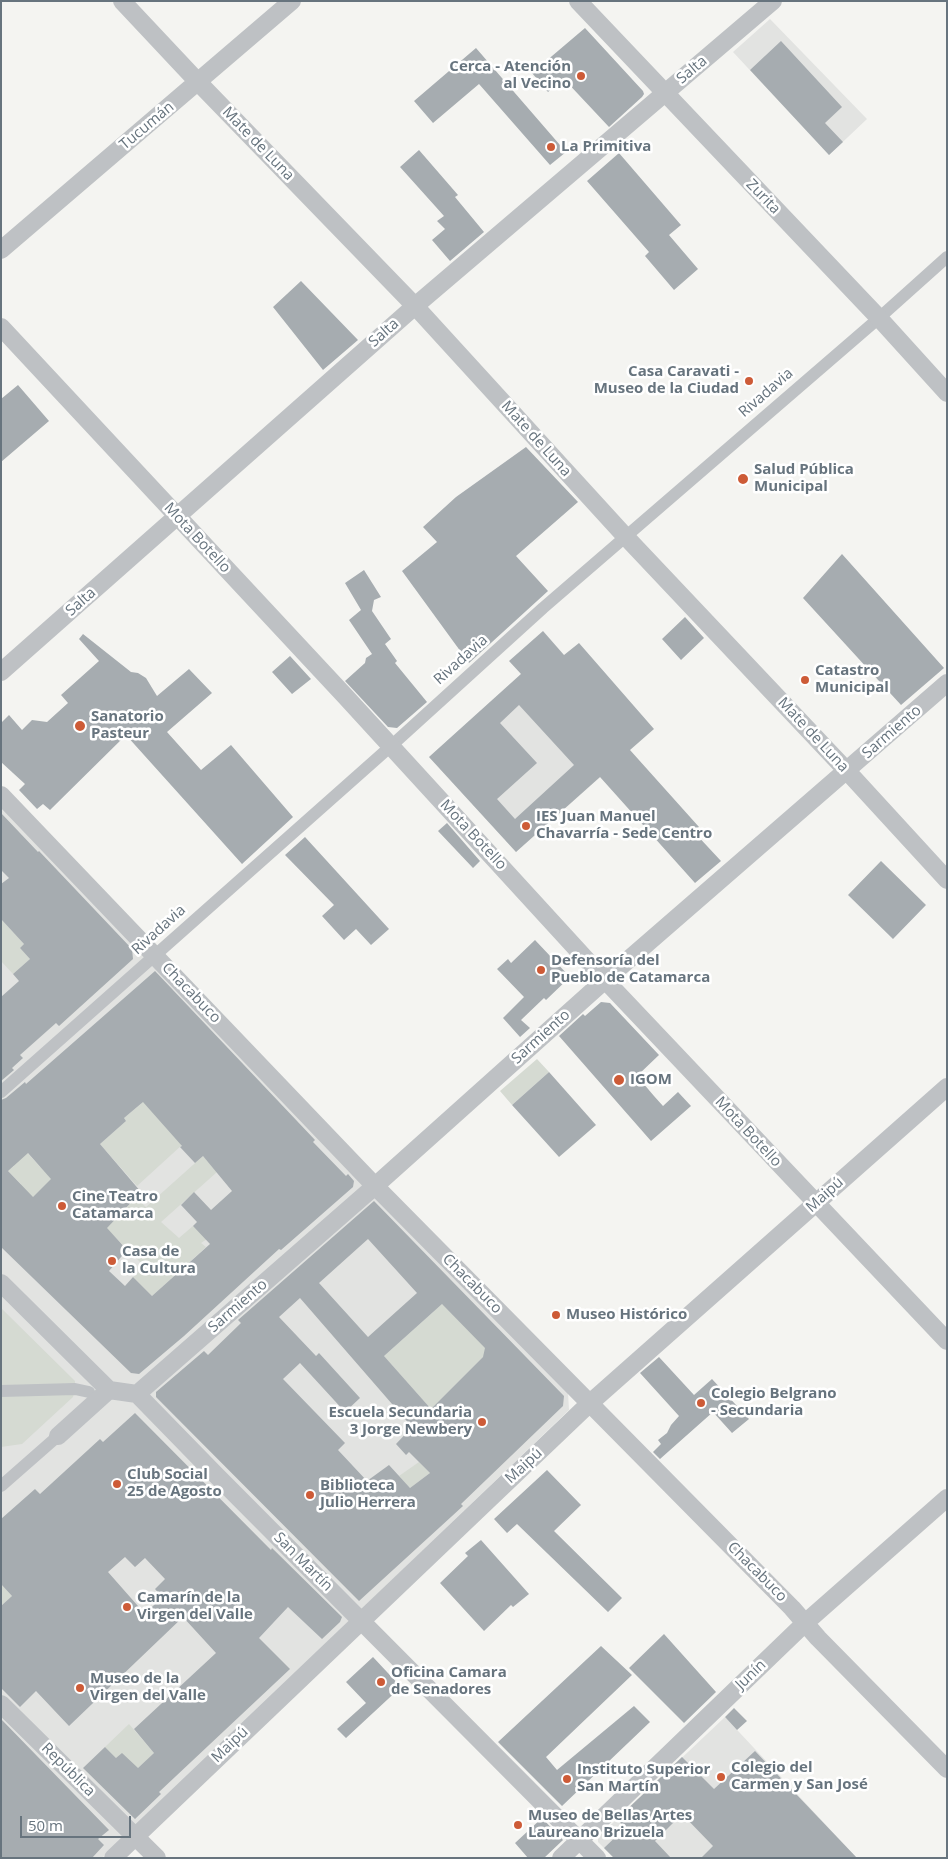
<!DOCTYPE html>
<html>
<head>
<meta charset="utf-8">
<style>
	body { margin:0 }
	#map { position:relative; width:948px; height:1859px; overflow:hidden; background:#f4f4f1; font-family:"Open Sans",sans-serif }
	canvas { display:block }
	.frame { position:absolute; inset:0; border:2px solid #67747e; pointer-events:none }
	.scale { position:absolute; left:20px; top:1816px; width:111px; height:22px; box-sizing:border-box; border:2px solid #67747e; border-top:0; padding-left:6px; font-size:15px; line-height:18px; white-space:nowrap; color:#67747e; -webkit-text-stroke:4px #fff; paint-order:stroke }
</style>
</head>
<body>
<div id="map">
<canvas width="948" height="1859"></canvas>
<div class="frame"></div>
<div class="scale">50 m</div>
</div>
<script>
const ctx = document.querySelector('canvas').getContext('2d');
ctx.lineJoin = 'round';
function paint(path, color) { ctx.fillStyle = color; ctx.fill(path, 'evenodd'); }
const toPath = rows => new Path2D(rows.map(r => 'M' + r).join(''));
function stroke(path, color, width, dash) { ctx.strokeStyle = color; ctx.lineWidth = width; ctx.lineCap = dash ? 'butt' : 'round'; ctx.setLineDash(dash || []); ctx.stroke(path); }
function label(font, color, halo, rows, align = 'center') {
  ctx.font = font + ' "Open Sans",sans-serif'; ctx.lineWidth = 5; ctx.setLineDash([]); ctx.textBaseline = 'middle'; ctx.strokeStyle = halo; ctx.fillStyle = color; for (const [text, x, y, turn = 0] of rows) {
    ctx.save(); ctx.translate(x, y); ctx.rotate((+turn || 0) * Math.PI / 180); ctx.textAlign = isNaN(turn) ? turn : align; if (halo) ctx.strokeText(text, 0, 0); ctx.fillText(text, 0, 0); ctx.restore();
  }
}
paint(toPath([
	[770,19,867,119,829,155,733,52],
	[521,674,607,771,516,852,429,757],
	[1,806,568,1393,569,1410,102,1858,1,1858],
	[725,1717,855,1856,853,1858,614,1858,598,1842,598,1837]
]), '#e2e3e1');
paint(toPath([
	[1,919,24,944,20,948,30,959,13,974,1,961],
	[537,1059,549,1072,512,1105,500,1091],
	[143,1097,194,1134,137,1186,100,1144,126,1121,124,1118,141,1104],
	[85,1126,95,1137,31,1199,19,1186,21,1184,8,1171,14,1166,16,1140,40,1167],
	[203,1156,217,1172,161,1222,179,1238,193,1226,207,1239,201,1243,206,1247,152,1296,133,1277,145,1267,106,1228,136,1198,146,1207],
	[442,1304,489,1351,431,1409,384,1356],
	[1,1308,75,1381,75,1389,73,1397,22,1444,1,1447],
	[419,1462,430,1473,410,1488,399,1476],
	[1,1584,12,1596,1,1606],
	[129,1724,154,1753,137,1769,116,1758,105,1747]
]), '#d5dad2');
paint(toPath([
	[585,28,643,91,644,94,642,97,609,127,563,78,548,92,532,73],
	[781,41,842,107,825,123,843,142,829,155,750,70],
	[476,48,566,152,550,165,479,84,433,123,414,101],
	[419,150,458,195,455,197,484,232,450,261,432,240,445,229,437,221,444,216,400,167],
	[619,153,681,225,669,235,698,269,674,290,645,256,649,252,587,181],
	[301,281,358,340,323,370,273,307],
	[18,385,49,421,1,462,1,399],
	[526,447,578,502,516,556,548,591,469,663,402,571,437,542,423,527,456,497],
	[842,554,944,668,901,705,803,598],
	[364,570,381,597,374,600,372,611,391,639,385,644,397,661,395,663,427,702,397,728,388,727,345,681,365,663,366,658,372,654,349,620,361,610,345,583],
	[685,617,704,638,681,660,662,639],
	[543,631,564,655,579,643,654,729,630,750,699,827,694,832,721,861,695,883,600,777,516,852,429,757,521,674,509,661],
	[519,705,574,765,515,819,497,799,537,763,500,723],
	[83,634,131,672,138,673,146,678,157,696,189,669,212,693,167,732,201,770,231,745,293,817,242,864,126,735,50,810,43,804,37,809,19,790,25,784,1,762,1,723,9,715,22,730,32,720,47,722,68,703,61,695,99,661,79,639],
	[290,656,311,679,292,694,272,672],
	[1,813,38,852,39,851,132,949,133,959,59,1026,56,1023,20,1055,23,1058,12,1068,14,1070,1,1081,1,997,19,981,13,974,30,959,20,948,24,944,1,919,1,884,9,878,1,870],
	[447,823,480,861,473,868,438,831],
	[305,837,389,929,371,945,356,929,344,940,322,916,334,905,285,855],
	[881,861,926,905,893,939,848,895],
	[535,940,570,977,546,1000,544,998,521,1020,530,1028,520,1037,503,1018,524,997,497,969,508,959,511,963],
	[155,971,315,1140,313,1142,346,1176,348,1174,354,1181,353,1187,281,1250,279,1249,184,1336,139,1374,131,1373,1,1247,1,1100,6,1098,25,1082,26,1084],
	[143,1102,182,1146,180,1147,195,1163,203,1156,232,1191,211,1210,194,1192,181,1205,197,1222,193,1226,210,1244,152,1296,133,1277,125,1286,109,1271,127,1250,107,1228,141,1192,100,1144,126,1121,124,1118],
	[28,1153,51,1179,33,1197,8,1171],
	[601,1002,610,1003,659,1055,637,1076,654,1096,663,1106,678,1092,691,1106,651,1141,559,1036,583,1014,585,1016],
	[549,1072,596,1125,559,1157,512,1105],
	[374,1201,564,1396,563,1406,461,1504,463,1506,359,1601,156,1397,156,1392,204,1351,208,1355,241,1323,238,1320],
	[368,1239,417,1293,368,1337,319,1283],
	[300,1298,412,1427,396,1444,406,1455,409,1452,430,1473,410,1488,389,1465,367,1481,338,1450,345,1443,283,1379,300,1363,345,1412,360,1398,319,1353,316,1356,279,1317],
	[442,1304,485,1348,483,1357,431,1409,384,1356],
	[659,1357,694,1395,712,1379,749,1419,732,1433,713,1412,660,1459,653,1452,661,1444,658,1440,667,1433,671,1425,679,1416,640,1373],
	[135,1413,271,1550,272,1548,342,1617,340,1622,322,1639,288,1607,259,1638,290,1669,159,1792,161,1794,135,1819,83,1768,105,1747,116,1758,122,1753,138,1768,154,1753,134,1729,216,1653,183,1617,69,1726,36,1691,20,1707,1,1688,1,1606,12,1596,1,1584,1,1519,35,1489,40,1494,100,1439,103,1442],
	[125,1557,135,1567,145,1558,165,1579,155,1589,162,1597,145,1614,108,1572],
	[547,1470,581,1505,554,1531,622,1598,608,1612,517,1524,507,1533,494,1519],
	[481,1540,529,1594,513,1607,511,1605,484,1631,440,1583,468,1556,465,1553],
	[664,1634,716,1692,684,1723,629,1668],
	[601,1646,632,1675,546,1757,557,1770,634,1706,650,1722,562,1806,498,1742],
	[373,1657,401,1687,346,1738,337,1729,366,1703,346,1682],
	[734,1708,747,1721,737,1730,725,1717],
	[1,1719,109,1830,98,1839,104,1845,92,1858,1,1858],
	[755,1751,857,1858,701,1858,713,1846,682,1814,655,1841,671,1858,614,1858,604,1848,625,1828,617,1819,682,1757,714,1789],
	[542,1818,563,1840,544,1858,528,1858,515,1843]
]), '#a6acb0');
stroke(toPath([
	[1,1092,391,746,543,608,879,318,947,257],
	[1,1391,75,1389,89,1392],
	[1,1486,58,1436]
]), '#bec1c4', 12);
stroke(toPath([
	[122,1,198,82,415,306,625,536,847,771,947,880],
	[578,1,879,318,947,393],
	[1,250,292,1],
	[1,327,345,696,605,980,947,1341],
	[1,672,415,306,773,1],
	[1,795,375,1186,792,1608,818,1638,947,1769],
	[1,1283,109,1390,137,1394,215,1474,597,1858],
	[137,1394,375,1186,605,980,947,683],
	[58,1436,109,1390],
	[1,1704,157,1858],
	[113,1858,590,1403,947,1087],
	[561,1858,805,1623,947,1498]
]), '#bec1c4', 18);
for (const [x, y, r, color] of [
	[581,76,5,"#cd5b37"],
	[551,147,5,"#cd5b37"],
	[749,381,5,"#cd5b37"],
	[743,479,6,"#cd5b37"],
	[805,680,5,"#cd5b37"],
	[80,726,6,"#cd5b37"],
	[526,826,5,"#cd5b37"],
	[541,970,5,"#cd5b37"],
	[619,1080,6,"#cd5b37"],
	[62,1206,5,"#cd5b37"],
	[112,1261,5,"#cd5b37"],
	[556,1315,5,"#cd5b37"],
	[701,1403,5,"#cd5b37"],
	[482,1422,5,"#cd5b37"],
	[117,1484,5,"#cd5b37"],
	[310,1495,5,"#cd5b37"],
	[127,1607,5,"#cd5b37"],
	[381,1682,5,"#cd5b37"],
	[80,1688,5,"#cd5b37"],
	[721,1777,5,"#cd5b37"],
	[567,1779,5,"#cd5b37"],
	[518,1825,5,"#cd5b37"]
]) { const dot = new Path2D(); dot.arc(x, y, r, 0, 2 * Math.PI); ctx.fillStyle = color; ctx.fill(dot); stroke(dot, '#fff', 2); }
label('bold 15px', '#67747e', '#fff', [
	["Cerca - Atención",571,67,"right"],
	["al Vecino",571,84,"right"],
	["La Primitiva",561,147],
	["Casa Caravati -",739,372,"right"],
	["Museo de la Ciudad",739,389,"right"],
	["Salud Pública",754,470],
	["Municipal",754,487],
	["Catastro",815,671],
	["Municipal",815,688],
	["Sanatorio",91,717],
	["Pasteur",91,734],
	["IES Juan Manuel",536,817],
	["Chavarría - Sede Centro",536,834],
	["Defensoría del",551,961],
	["Pueblo de Catamarca",551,978],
	["IGOM",630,1080],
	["Cine Teatro",72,1197],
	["Catamarca",72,1214],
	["Casa de",122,1252],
	["la Cultura",122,1269],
	["Museo Histórico",566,1315],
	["Colegio Belgrano",711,1394],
	["- Secundaria",711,1411],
	["Escuela Secundaria",472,1413,"right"],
	["3 Jorge Newbery",472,1430,"right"],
	["Club Social",127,1475],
	["25 de Agosto",127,1492],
	["Biblioteca",320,1486],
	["Julio Herrera",320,1503],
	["Camarín de la",137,1598],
	["Virgen del Valle",137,1615],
	["Oficina Camara",391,1673],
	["de Senadores",391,1690],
	["Museo de la",90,1679],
	["Virgen del Valle",90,1696],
	["Colegio del",731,1768],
	["Carmen y San José",731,1785],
	["Instituto Superior",577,1770],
	["San Martín",577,1787],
	["Museo de Bellas Artes",528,1816],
	["Laureano Brizuela",528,1833]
], 'left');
label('15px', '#67747e', '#fff', [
	["Salta",692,70,-40],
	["Tucumán",147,126,-40],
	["Mate de Luna",258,144,46],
	["Zurita",763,197,46],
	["Salta",384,333,-41],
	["Rivadavia",766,393,-41],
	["Mate de Luna",536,439,48],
	["Mota Botello",197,538,47],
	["Salta",81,602,-41],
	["Rivadavia",461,660,-42],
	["Sarmiento",892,732,-41],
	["Mate de Luna",813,735,47],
	["Mota Botello",473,835,47],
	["Rivadavia",159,930,-42],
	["Chacabuco",191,993,46],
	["Sarmiento",541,1037,-42],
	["Mota Botello",748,1132,47],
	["Maipú",825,1195,-42],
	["Chacabuco",472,1284,45],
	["Sarmiento",238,1306,-41],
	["Maipú",524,1466,-43],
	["San Martín",303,1562,45],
	["Chacabuco",757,1572,45],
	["Junín",751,1675,-44],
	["Maipú",230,1745,-44],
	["República",68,1770,45]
]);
</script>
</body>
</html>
